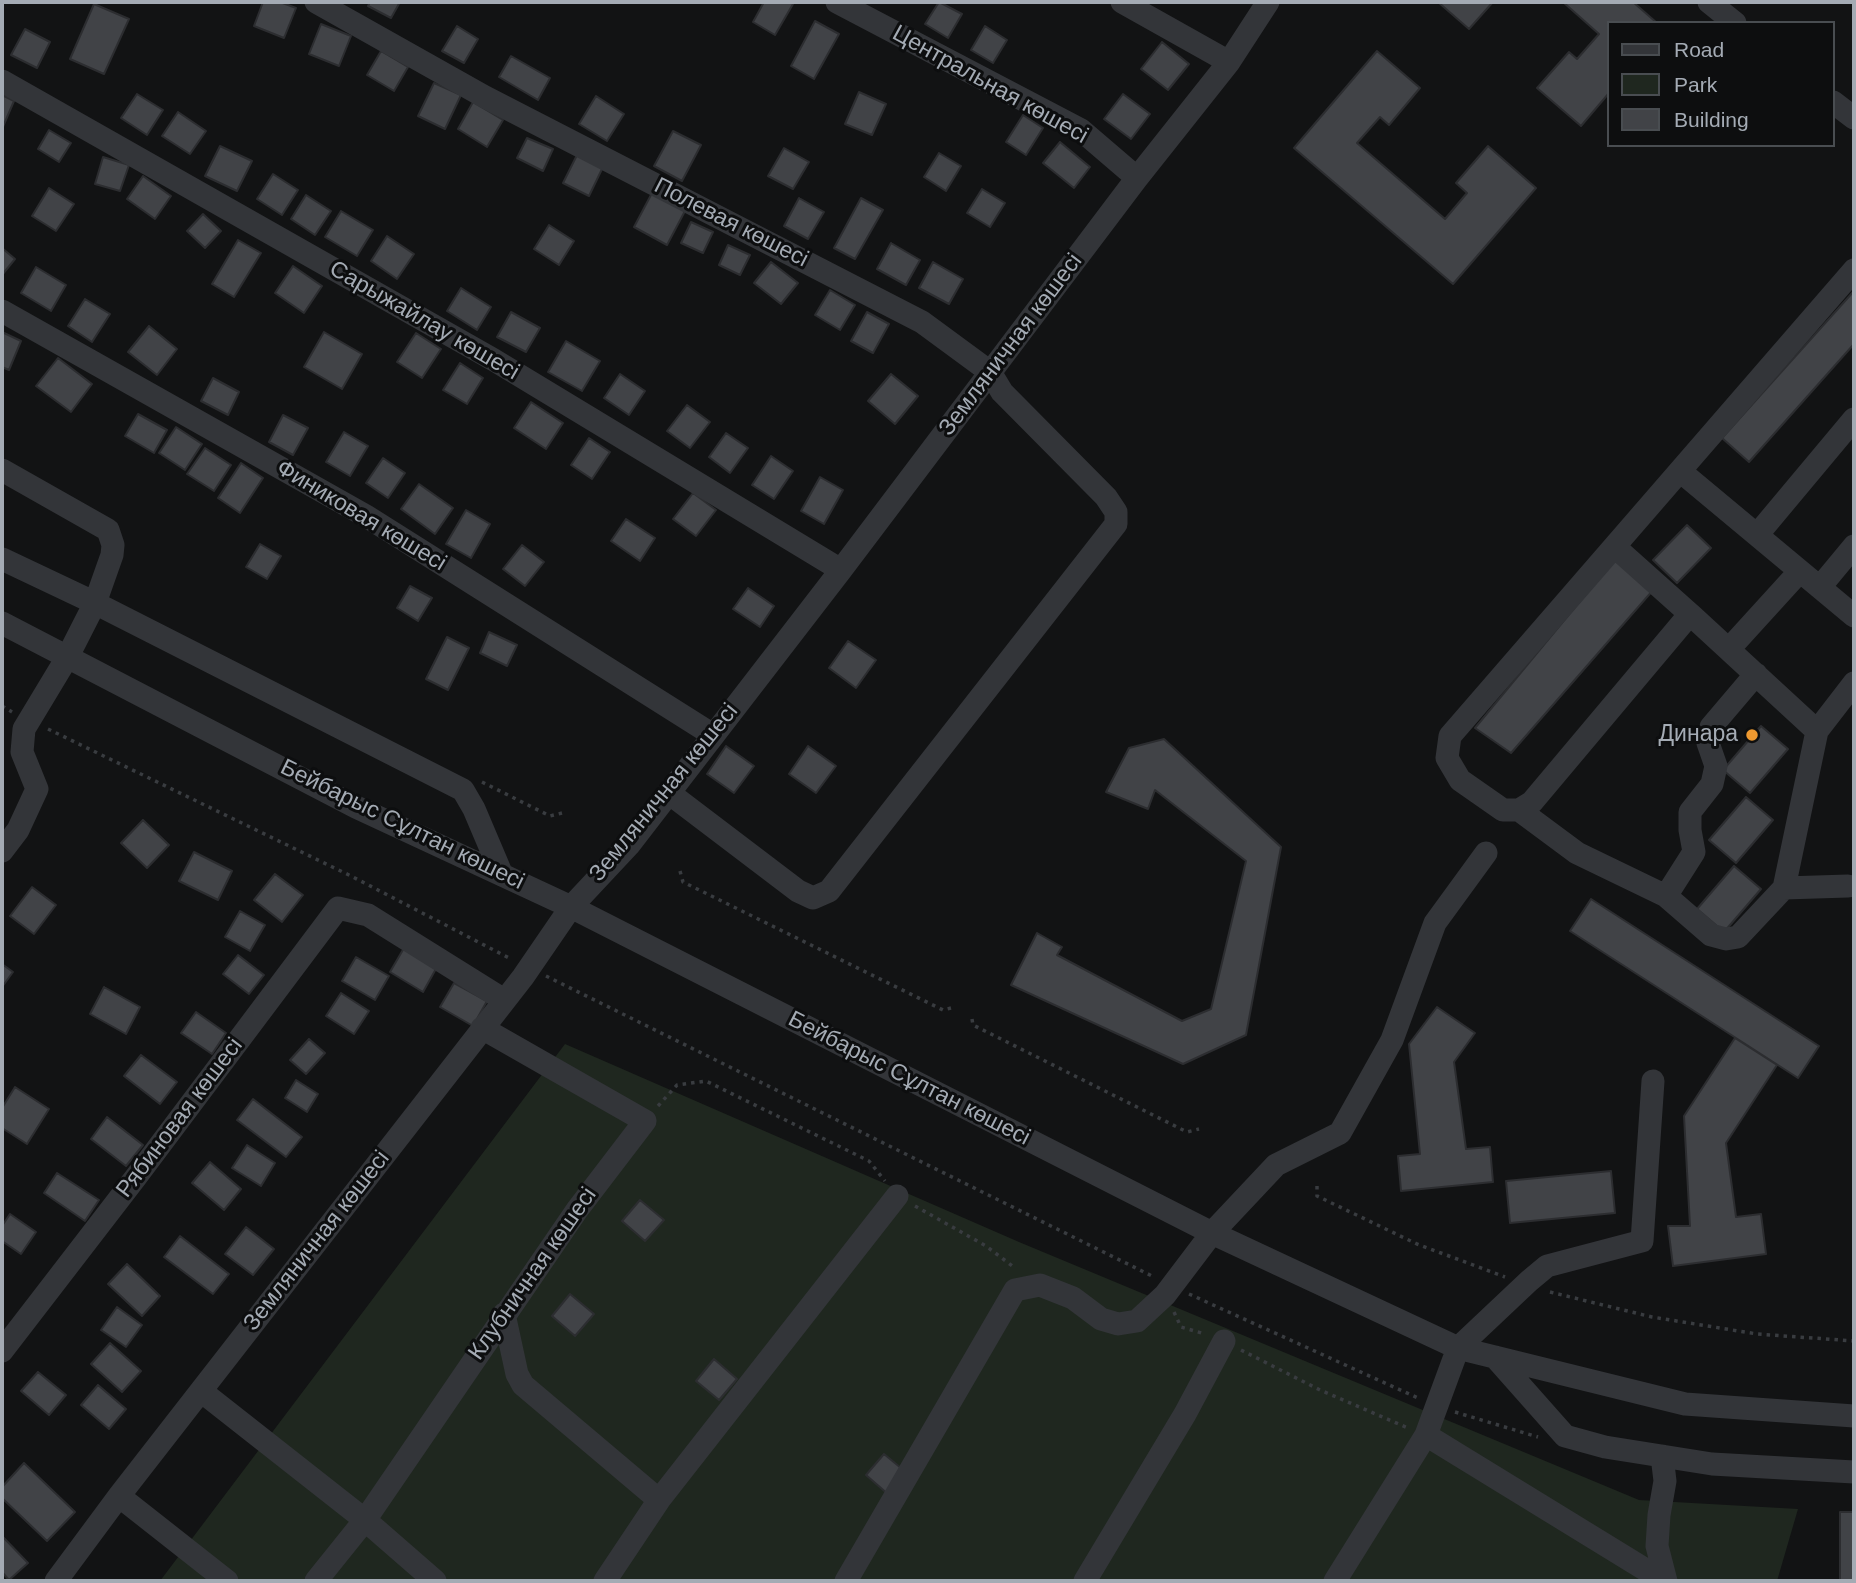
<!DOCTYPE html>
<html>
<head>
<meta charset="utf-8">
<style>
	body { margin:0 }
	#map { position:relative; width:1856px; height:1583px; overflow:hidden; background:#121314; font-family:Helvetica,sans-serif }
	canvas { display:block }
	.frame { position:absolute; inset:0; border:4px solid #a4abb4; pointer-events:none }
	.legend { position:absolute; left:1607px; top:21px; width:228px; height:126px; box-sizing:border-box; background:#0d0e0f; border:2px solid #494d51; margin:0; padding:9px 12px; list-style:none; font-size:21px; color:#a4abb4 }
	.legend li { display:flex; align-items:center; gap:14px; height:35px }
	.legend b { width:35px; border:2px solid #494d51 }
</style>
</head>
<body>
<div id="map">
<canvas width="1856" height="1583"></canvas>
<div class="frame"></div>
<ul class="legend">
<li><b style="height:9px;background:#333539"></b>Road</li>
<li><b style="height:19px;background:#1f271f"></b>Park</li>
<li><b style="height:19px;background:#414347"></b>Building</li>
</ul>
</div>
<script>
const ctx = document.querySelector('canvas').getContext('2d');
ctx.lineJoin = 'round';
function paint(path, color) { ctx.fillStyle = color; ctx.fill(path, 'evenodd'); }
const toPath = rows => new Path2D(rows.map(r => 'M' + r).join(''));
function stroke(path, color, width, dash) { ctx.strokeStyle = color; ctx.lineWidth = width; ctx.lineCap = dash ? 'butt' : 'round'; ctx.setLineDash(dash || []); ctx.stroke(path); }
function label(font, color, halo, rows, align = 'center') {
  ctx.font = font + ' Helvetica,sans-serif'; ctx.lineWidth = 6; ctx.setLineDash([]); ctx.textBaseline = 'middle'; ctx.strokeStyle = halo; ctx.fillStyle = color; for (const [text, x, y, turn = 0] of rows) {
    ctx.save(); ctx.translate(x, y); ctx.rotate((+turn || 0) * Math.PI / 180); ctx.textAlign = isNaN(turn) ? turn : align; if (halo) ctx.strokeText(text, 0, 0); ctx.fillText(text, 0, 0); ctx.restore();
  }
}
paint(toPath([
	[565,1044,1019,1242,1639,1500,1798,1509,1777,1581,160,1581]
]), '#1f271f');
const building = toPath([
	[263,2,280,2,296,8,284,38,254,26,263,2],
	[370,2,400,2,391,18,368,6,370,2],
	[764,2,788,2,793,4,775,35,753,22,764,2],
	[939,2,962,14,948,38,925,24,939,2],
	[1438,2,1493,2,1469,29,1438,2],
	[1563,2,1633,2,1657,23,1609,23,1609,93,1581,126,1537,88,1569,52,1577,59,1599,34,1563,2],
	[94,4,129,19,104,74,70,59,94,4],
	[815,21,839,34,814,79,791,66,815,21],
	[321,24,351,36,339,66,309,54,321,24],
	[457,26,478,39,464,63,442,51,457,26],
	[985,26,1007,40,993,63,971,50,985,26],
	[25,29,50,42,37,68,11,55,25,29],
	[1162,42,1189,64,1168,90,1141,69,1162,42],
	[381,51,408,67,394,91,367,75,381,51],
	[1377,51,1420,88,1389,125,1380,117,1357,143,1445,219,1467,193,1456,183,1488,146,1536,188,1453,284,1294,148,1377,51],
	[511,56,550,78,538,100,499,77,511,56],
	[434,83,461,95,445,129,418,116,434,83],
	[859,92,886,104,872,135,845,124,859,92],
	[137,94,163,110,147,135,121,118,137,94],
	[1123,94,1150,114,1131,139,1104,119,1123,94],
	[2,95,14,101,2,129,2,95],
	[596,96,624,114,607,141,579,124,596,96],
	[473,102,503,120,487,147,458,129,473,102],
	[178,112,206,131,190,154,162,136,178,112],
	[1023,115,1043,128,1026,155,1006,142,1023,115],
	[49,130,71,143,59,162,38,149,49,130],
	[673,131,701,145,682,181,654,166,673,131],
	[527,138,553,149,543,171,517,158,527,138],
	[1060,142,1090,167,1074,188,1043,163,1060,142],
	[220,146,252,161,237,191,205,176,220,146],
	[784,148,809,162,793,189,768,176,784,148],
	[939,153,961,166,946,191,924,177,939,153],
	[577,155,603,167,589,196,563,183,577,155],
	[103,157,129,165,120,191,95,184,103,157],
	[273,174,298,190,282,215,257,199,273,174],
	[143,176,171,196,155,219,127,199,143,176],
	[49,188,74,204,56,231,32,216,49,188],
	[982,189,1005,203,990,227,967,213,982,189],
	[652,193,685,211,667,245,634,227,652,193],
	[306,195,331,211,315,235,291,219,306,195],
	[799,198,824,212,808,239,784,226,799,198],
	[861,198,883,210,855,259,834,248,861,198],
	[341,211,373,230,357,256,325,237,341,211],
	[203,214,221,231,205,248,187,231,203,214],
	[691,222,713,232,703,253,681,243,691,222],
	[549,225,574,241,559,265,534,249,549,225],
	[387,236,414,254,397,279,371,261,387,236],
	[238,240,261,253,234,297,212,284,238,240],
	[891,243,920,260,906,285,877,269,891,243],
	[728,245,750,255,740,275,719,265,728,245],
	[2,248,15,259,2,275,2,248],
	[771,262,798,283,781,304,754,283,771,262],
	[933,262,963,279,949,304,919,288,933,262],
	[293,266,322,286,304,313,275,293,293,266],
	[36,267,66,285,51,311,21,293,36,267],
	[461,288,491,307,477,330,447,311,461,288],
	[830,290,855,305,840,330,815,315,830,290],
	[1854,291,1854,344,1749,462,1722,438,1854,291],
	[85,299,110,314,92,342,68,326,85,299],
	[511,312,540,328,526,352,497,337,511,312],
	[867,312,889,324,873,353,851,341,867,312],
	[149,326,177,349,157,375,128,352,149,326],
	[2,332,21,341,9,370,2,367,2,332],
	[324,332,362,354,342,389,304,367,324,332],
	[416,333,441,349,422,378,397,362,416,333],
	[566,341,600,361,582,391,548,372,566,341],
	[58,358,92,384,71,412,36,386,58,358],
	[460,363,483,378,467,404,443,390,460,363],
	[620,374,645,391,629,415,604,398,620,374],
	[891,374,918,396,895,424,868,401,891,374],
	[213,378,239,392,228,415,201,401,213,378],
	[531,402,563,423,546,449,514,428,531,402],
	[687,405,710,422,690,448,667,431,687,405],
	[138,414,167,430,154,453,125,436,138,414],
	[283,415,308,428,293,455,269,442,283,415],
	[176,427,202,444,185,470,159,453,176,427],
	[344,432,368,446,350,476,326,462,344,432],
	[726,433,748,448,730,473,709,457,726,433],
	[589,438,610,452,592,479,571,465,589,438],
	[205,448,231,465,214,491,187,474,205,448],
	[771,456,793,471,774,499,752,485,771,456],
	[383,458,405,473,388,498,366,483,383,458],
	[241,463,263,478,240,513,218,498,241,463],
	[820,477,843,490,824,524,801,511,820,477],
	[419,484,453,508,435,534,401,509,419,484],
	[693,493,716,510,696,536,673,519,693,493],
	[466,510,490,524,471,558,446,544,466,510],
	[626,519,655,538,640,561,611,541,626,519],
	[1687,525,1711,548,1677,583,1653,560,1687,525],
	[260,544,281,556,267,579,246,567,260,544],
	[522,545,544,562,525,586,503,569,522,545],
	[1614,560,1654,589,1511,753,1475,728,1614,560],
	[410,586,432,598,418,621,397,608,410,586],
	[748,588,774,606,760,627,733,609,748,588],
	[489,632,517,645,507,666,480,653,489,632],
	[447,637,469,648,448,690,426,679,447,637],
	[848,641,876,660,856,688,829,668,848,641],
	[1761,726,1788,749,1750,793,1723,770,1761,726],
	[1164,739,1281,847,1246,1035,1183,1064,1011,985,1037,933,1062,947,1057,955,1182,1021,1211,1009,1246,861,1155,790,1148,809,1106,792,1129,748,1164,739],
	[726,746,754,766,734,793,707,774,726,746],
	[808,746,836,766,816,793,789,774,808,746],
	[1746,797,1773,820,1736,863,1709,840,1746,797],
	[143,820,169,845,147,868,121,843,143,820],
	[194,852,232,871,218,900,179,881,194,852],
	[1734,866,1761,889,1724,932,1697,909,1734,866],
	[275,874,303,895,282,922,254,900,275,874],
	[32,887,56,905,34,934,10,916,32,887],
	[1591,899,1819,1046,1798,1078,1570,931,1591,899],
	[240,911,265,925,250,951,225,937,240,911],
	[404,948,437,967,423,992,390,972,404,948],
	[238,955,264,975,249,994,223,974,238,955],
	[356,957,389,976,375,1000,342,981,356,957],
	[2,964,13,972,2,987,2,964],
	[454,983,487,1001,473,1026,440,1007,454,983],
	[104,987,140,1007,126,1034,90,1014,104,987],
	[341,993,369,1011,354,1034,326,1016,341,993],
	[1437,1007,1475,1033,1454,1062,1466,1149,1490,1147,1493,1182,1401,1191,1398,1156,1420,1154,1409,1044,1437,1007],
	[196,1012,226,1033,212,1054,181,1033,196,1012],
	[1735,1038,1777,1065,1726,1143,1736,1217,1761,1214,1766,1254,1673,1266,1668,1226,1690,1226,1684,1116,1735,1038],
	[309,1039,325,1053,306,1074,290,1060,309,1039],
	[141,1055,177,1082,160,1104,124,1076,141,1055],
	[296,1080,318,1094,307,1112,285,1098,296,1080],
	[15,1087,49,1109,27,1144,2,1128,2,1108,15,1087],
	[253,1099,302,1137,286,1157,237,1120,253,1099],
	[107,1117,143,1145,126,1166,91,1139,107,1117],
	[247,1145,275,1163,261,1186,232,1168,247,1145],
	[210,1162,241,1189,224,1210,192,1183,210,1162],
	[1611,1171,1615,1213,1510,1223,1506,1181,1611,1171],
	[57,1173,99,1200,85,1221,44,1193,57,1173],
	[640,1200,664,1220,645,1241,622,1221,640,1200],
	[10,1214,36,1232,21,1254,2,1241,2,1226,10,1214],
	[246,1227,274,1249,253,1275,225,1254,246,1227],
	[180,1236,229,1274,213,1294,164,1257,180,1236],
	[127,1264,160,1296,142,1316,108,1284,127,1264],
	[570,1294,594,1314,575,1336,552,1316,570,1294],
	[117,1307,142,1325,126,1347,101,1330,117,1307],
	[110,1343,141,1371,122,1392,91,1364,110,1343],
	[714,1359,737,1379,719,1400,696,1381,714,1359],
	[38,1372,66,1395,49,1415,21,1391,38,1372],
	[98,1385,126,1409,109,1429,81,1405,98,1385],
	[884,1454,907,1473,889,1495,866,1475,884,1454],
	[24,1463,75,1512,47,1541,2,1498,2,1487,24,1463],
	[1840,1512,1854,1512,1854,1581,1840,1581,1840,1512],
	[2,1536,28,1563,9,1580,2,1572,2,1536]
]);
paint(building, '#414347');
stroke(building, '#2c2d30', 2);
stroke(toPath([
	[2,706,12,712],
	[48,729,351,876,511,959],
	[482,782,550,816,562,813],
	[680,871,683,882,943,1010,951,1008],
	[546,976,1154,1277],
	[972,1019,973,1025,1187,1132,1199,1129],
	[658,1106,677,1085,706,1081,869,1161,885,1181],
	[1317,1186,1317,1196,1417,1244,1505,1277],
	[915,1206,986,1246,1015,1268],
	[1550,1292,1652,1317,1757,1334,1854,1341],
	[1189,1294,1418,1398],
	[1174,1312,1181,1327,1205,1334],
	[1241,1350,1320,1390,1408,1428],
	[1455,1412,1538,1437]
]), '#393c40', 3.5, [3.5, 5]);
stroke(toPath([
	[316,2,485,97,922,322,990,372,1002,392,1106,497,1116,512,1116,524,829,891,813,898,798,891,669,793],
	[837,2,1081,130,1137,178],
	[1122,2,1229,62],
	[1709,2,1735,23],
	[2,81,494,360,841,570],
	[1833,102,1854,118],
	[2,311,366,516,713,735],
	[2,470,108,530,113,545,112,555,95,603,68,656,24,729,22,752,37,789,18,830,2,851],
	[1680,471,1854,616],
	[1757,535,1854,419],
	[1615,547,1690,614],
	[2,559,95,603,463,790,474,809,502,875],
	[1820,587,1854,546],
	[2,623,356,807,571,907,1212,1233,1458,1348,1685,1404,1854,1416],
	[1729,649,1800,571],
	[1817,731,1690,614,1532,802,1519,810,1503,810,1460,780,1447,758,1450,736,1854,270],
	[1519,810,1577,853,1666,896,1711,935,1726,939,1738,937,1784,888],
	[1848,886,1784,888,1817,731,1854,683],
	[1666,896,1694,852,1690,830,1690,812,1712,784,1716,766,1708,743,1711,727,1756,674],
	[504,1314,517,1374,523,1385,659,1500],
	[2,1351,136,1177,338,908,368,915,504,1000],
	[1495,1357,1565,1436,1605,1447,1712,1464,1854,1472],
	[201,1391,365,1520,435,1581],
	[1426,1435,1664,1581],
	[1662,1456,1665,1481,1659,1515,1657,1546,1666,1581],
	[119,1496,227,1581],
	[56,1581,119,1496,523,977,571,907,629,845,841,570,1137,178,1229,62,1268,2],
	[316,1581,365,1520,577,1210,645,1121,482,1028],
	[605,1581,659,1500,897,1196],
	[846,1581,1015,1290,1040,1285,1073,1298,1101,1319,1118,1324,1137,1321,1165,1295,1212,1233,1276,1165,1340,1133,1392,1040,1435,923,1486,853],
	[1085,1581,1185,1414,1224,1341],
	[1335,1581,1426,1435,1458,1348,1529,1281,1547,1266,1642,1241,1653,1081]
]), '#333539', 23);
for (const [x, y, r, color] of [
	[1752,735,7,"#ee9930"]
]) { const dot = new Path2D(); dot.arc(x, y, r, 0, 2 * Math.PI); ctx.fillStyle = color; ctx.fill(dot); stroke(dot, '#0d0e0f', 2.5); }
label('23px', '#a4abb4', '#0d0e0f', [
	["Центральная көшесі",990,85,29],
	["Полевая көшесі",731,223,27],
	["Сарыжайлау көшесі",424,321,30],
	["Земляничная көшесі",1011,345,-53],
	["Финиковая көшесі",361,516,31],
	["Земляничная көшесі",664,793,-51],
	["Бейбарыс Сұлтан көшесі",402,825,26],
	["Бейбарыс Сұлтан көшесі",909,1079,27],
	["Рябиновая көшесі",180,1118,-53],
	["Земляничная көшесі",317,1241,-52],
	["Клубничная көшесі",533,1274,-55]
]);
label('23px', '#a4abb4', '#0d0e0f', [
	["Динара",1738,735]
], 'right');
</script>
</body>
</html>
